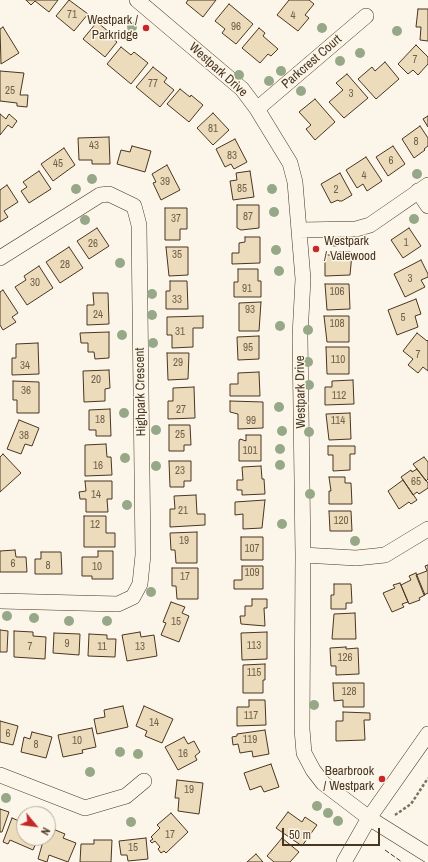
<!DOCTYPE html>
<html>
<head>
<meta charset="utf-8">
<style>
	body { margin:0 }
	#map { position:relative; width:428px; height:862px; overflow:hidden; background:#fbf6e9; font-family:"Archivo Narrow",sans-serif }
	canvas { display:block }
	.north { position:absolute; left:16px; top:806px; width:40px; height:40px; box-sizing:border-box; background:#fbf6e9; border:1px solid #b4a999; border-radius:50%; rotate:119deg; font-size:11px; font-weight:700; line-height:16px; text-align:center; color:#4a3520 }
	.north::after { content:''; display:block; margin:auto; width:14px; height:18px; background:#c62828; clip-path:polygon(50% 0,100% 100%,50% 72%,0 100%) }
	.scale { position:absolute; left:282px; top:828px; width:98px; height:18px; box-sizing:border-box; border:2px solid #4a3520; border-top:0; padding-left:5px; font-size:12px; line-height:14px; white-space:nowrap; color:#4a3520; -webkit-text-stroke:3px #fbf6e9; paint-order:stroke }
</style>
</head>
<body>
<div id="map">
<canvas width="428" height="862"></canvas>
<div class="north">N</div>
<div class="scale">50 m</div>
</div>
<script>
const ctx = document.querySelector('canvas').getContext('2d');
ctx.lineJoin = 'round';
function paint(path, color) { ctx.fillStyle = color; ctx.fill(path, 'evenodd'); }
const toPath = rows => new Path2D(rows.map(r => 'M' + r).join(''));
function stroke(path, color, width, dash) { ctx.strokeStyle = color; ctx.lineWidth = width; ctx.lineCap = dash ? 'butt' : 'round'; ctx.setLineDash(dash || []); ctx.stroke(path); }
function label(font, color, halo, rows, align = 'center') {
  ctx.font = font + ' "Archivo Narrow",sans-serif'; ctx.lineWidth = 3; ctx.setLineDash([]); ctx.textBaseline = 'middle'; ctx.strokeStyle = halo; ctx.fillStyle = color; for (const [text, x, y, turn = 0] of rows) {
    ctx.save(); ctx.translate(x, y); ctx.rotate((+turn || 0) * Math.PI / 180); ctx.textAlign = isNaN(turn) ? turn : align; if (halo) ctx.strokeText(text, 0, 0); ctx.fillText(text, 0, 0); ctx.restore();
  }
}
const building = toPath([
	[26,0,58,0,49,12,35,1,31,5,26,0],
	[69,0,88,14,74,31,56,16,69,0],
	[188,0,216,0,203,17,186,3,188,0],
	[289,0,309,0,314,4,305,15,309,18,298,31,277,15,289,0],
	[229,4,253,24,236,44,222,33,225,29,215,21,229,4],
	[418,9,428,9,428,41,420,40,421,27,416,27,418,9],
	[97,22,109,32,107,34,117,42,105,57,83,39,97,22],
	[3,27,19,53,1,64,0,29,3,27],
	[259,28,265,33,263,36,278,49,271,56,268,54,260,63,242,48,259,28],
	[416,45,428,57,428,64,418,75,413,70,408,74,398,64,416,45],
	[121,47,131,55,134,52,148,63,131,84,107,64,121,47],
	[385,62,399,79,376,99,358,79,372,67,375,71,385,62],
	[153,67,167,78,164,82,174,90,160,107,136,87,153,67],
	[0,71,24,73,20,95,28,95,27,107,17,106,17,103,0,101,0,71],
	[347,74,368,98,344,118,329,102,343,90,336,83,347,74],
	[180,89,190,97,191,95,203,105,189,122,167,104,180,89],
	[315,99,335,122,315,140,306,129,311,125,299,112,315,99],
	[213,113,229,130,213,145,197,128,213,113],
	[0,114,6,119,9,114,17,121,12,128,8,125,0,135,0,114],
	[428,116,428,127,423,119,428,116],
	[420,126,428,138,428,146,424,149,425,150,414,158,402,139,420,126],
	[109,137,110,164,92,164,92,160,79,160,78,138,109,137],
	[235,139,247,162,234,169,231,164,225,167,216,149,235,139],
	[132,146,151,151,145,172,117,164,121,150,130,152,132,146],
	[393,146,405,164,388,176,376,157,393,146],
	[64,148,75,165,53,181,41,164,64,148],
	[366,157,382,181,367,191,363,184,357,188,346,170,366,157],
	[167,165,180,190,161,200,153,183,156,182,152,174,167,165],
	[39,171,51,189,29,203,21,191,27,187,23,182,39,171],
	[250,171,254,197,233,200,230,181,237,180,236,173,250,171],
	[340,173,352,195,342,201,339,201,338,200,331,203,321,184,340,173],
	[7,185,18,202,4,211,8,217,0,222,0,190,7,185],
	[237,205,259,205,259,228,241,230,237,228,237,205],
	[165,208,187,208,187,229,180,229,180,240,165,240,165,208],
	[97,228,109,246,89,259,77,241,97,228],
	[409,228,421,246,403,258,391,240,409,228],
	[245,237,260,237,260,263,232,264,232,253,239,253,239,243,245,242,245,237],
	[69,247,83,268,60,283,46,262,69,247],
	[166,247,188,247,188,275,169,276,166,247],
	[336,252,351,252,352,254,350,275,325,276,325,255,336,255,336,252],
	[421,260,428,274,428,277,421,280,425,287,405,297,394,274,421,260],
	[39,266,53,288,27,305,15,287,26,280,24,276,39,266],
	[238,269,258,269,258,281,261,281,261,297,234,297,234,282,238,282,238,269],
	[170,281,187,281,188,309,166,309,166,291,170,291,170,281],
	[325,284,349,284,350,309,327,310,325,284],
	[3,290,18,313,12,317,16,322,3,330,0,325,0,292,3,290],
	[93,293,108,293,109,324,87,325,87,305,94,305,93,293],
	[416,299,421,314,415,316,418,327,397,335,388,310,416,299],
	[261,302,259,331,239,331,239,303,261,302],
	[203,316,203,328,193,328,193,347,172,348,172,335,167,335,167,317,203,316],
	[324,316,349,316,349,342,327,342,324,316],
	[109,332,109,358,95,359,94,352,88,352,88,343,81,343,80,333,109,332],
	[417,333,427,341,428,340,428,371,423,367,418,373,408,365,413,359,403,351,417,333],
	[259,336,259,359,238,360,237,337,259,336],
	[38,343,39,374,12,375,12,358,16,358,16,344,38,343],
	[326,347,349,347,349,374,327,374,326,347],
	[167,353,189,353,188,379,168,380,167,353],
	[109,370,110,388,105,389,105,401,84,402,83,371,109,370],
	[259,372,260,396,230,396,230,384,238,384,238,373,259,372],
	[353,380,354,404,325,405,325,387,332,387,332,381,353,380],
	[13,381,39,382,39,413,17,413,17,400,13,400,13,381],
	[194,387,195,418,168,419,168,401,173,401,173,388,194,387],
	[230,401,263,402,263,428,238,429,238,414,230,412,230,401],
	[110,409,111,436,96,436,96,430,89,430,89,410,110,409],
	[350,413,351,439,329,440,326,414,350,413],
	[19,420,39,428,32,446,25,444,21,454,7,449,19,420],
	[169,425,190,425,191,445,184,445,184,451,169,451,169,425],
	[246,435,261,435,261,461,239,461,239,441,240,439,246,441,246,435],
	[106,444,107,457,111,457,112,475,85,476,85,445,106,444],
	[328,446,355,446,355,454,350,454,350,470,333,471,333,455,328,455,328,446],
	[3,454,21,473,0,492,0,457,3,454],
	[424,457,428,462,428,479,426,481,413,464,424,457],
	[169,461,191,461,191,481,184,481,184,487,170,487,169,461],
	[261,466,262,479,264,479,265,494,242,495,242,490,237,490,237,480,243,480,242,467,261,466],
	[417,469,428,483,428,488,419,494,417,492,413,495,401,477,411,470,412,472,417,469],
	[329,477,345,477,345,483,351,483,352,504,329,504,329,491,331,491,329,477],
	[403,480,417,500,411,504,409,502,399,509,388,491,403,480],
	[85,481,112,481,112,499,107,499,108,512,86,512,86,499,80,499,79,492,86,491,85,481],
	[196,495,197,514,205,514,205,525,170,527,170,509,175,509,174,496,196,495],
	[265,500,262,528,243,529,243,514,235,515,235,502,265,500],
	[329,511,351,511,352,531,330,531,329,511],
	[84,516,106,516,106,533,115,533,115,547,84,547,84,516],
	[197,532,197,563,176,563,175,550,171,550,170,533,197,532],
	[241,537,263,537,263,560,241,560,241,537],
	[15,550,16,557,26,557,27,572,0,572,0,551,15,550],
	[98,551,113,551,113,579,92,579,92,576,82,576,82,557,98,557,98,551],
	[41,552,61,552,62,574,35,574,35,559,41,559,41,552],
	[428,565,428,593,424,595,416,575,427,571,425,566,428,565],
	[242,566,263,566,263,589,234,589,234,580,242,580,242,566],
	[172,568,198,568,198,599,177,599,176,586,172,586,172,568],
	[416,573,425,595,419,598,420,600,409,604,401,585,411,580,409,576,416,573],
	[400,583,408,602,402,604,404,607,392,612,383,593,395,588,393,585,400,583],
	[334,584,351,584,352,603,346,603,346,609,331,609,331,595,334,595,334,584],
	[252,599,267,599,267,608,264,608,265,626,241,624,240,616,245,616,245,606,252,606,252,599],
	[171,602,185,607,182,613,189,616,179,642,161,635,166,623,163,622,171,602],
	[355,613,356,639,332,639,334,614,355,613],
	[0,630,8,631,7,652,0,652,0,630],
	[14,631,33,632,33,636,46,637,45,659,14,657,14,631],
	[140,632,141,637,154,635,157,656,127,661,122,635,140,632],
	[267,632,267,659,242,660,241,633,267,632],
	[54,633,80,634,79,655,53,653,54,633],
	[89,634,107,635,107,639,116,639,115,657,88,656,89,634],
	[346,647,346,649,358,648,359,674,336,675,336,666,331,666,330,648,346,647],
	[265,664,265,680,263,680,263,693,243,693,243,665,265,664],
	[333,683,364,683,364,707,343,707,343,700,334,701,333,683],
	[249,700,265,700,266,725,237,726,237,707,249,707,249,700],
	[123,706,128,727,97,734,94,719,105,717,104,710,123,706],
	[144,706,173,719,162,743,145,736,147,731,136,726,144,706],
	[343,712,370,713,370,720,364,720,365,740,336,741,336,721,343,721,343,712],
	[0,721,18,726,13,745,0,742,0,721],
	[92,728,96,747,82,750,83,753,63,757,58,735,92,728],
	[265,730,269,754,253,757,252,751,240,753,238,744,233,745,232,737,237,736,237,734,265,730],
	[32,732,52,737,46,758,21,752,24,737,30,739,32,732],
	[184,737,188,744,194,741,200,752,195,756,197,760,178,770,165,747,184,737],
	[271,764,279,787,264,792,261,786,250,790,244,773,271,764],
	[177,780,203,783,199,814,178,811,179,798,175,798,177,780],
	[0,809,9,812,2,832,0,832,0,809],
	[288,812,302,822,305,817,317,825,302,846,276,828,288,812],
	[171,813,188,832,166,853,164,851,161,853,158,849,160,847,155,841,152,843,150,841,153,839,151,837,160,828,157,825,171,813],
	[12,818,24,823,24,838,38,838,33,850,10,840,8,844,3,842,12,818],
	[48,827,65,834,63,838,76,843,68,862,49,855,47,862,38,859,44,838,48,838,48,827],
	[146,838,148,859,128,861,127,855,121,855,119,841,146,838],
	[282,838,299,852,290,862,274,862,267,856,282,838],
	[94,840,112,840,111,862,80,862,81,844,94,844,94,840],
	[256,854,263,862,247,862,256,854]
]);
paint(building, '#ecdcbc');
stroke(building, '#4a3520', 1);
const minor = toPath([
	[137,0,242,89,257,109,290,163,295,182,303,279,300,336,303,555,302,729,304,753,313,770,323,783,369,818,428,855],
	[257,109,366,16],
	[418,191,428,206],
	[299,230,356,229,370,225,428,185],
	[0,258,100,195,109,194,134,206,139,225,143,555,140,584,133,597,118,604,0,601],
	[303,555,356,558,385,555,428,529],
	[0,775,85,808,126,796,144,781],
	[344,862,369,818,428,734]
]);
stroke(minor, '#4a3520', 16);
stroke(toPath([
	[395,815,411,804,428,778]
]), '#7f6f5c', 2.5, [3, 2]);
stroke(minor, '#fbf6e9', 15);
stroke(toPath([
	[385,850,402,862]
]), '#4a3520', 1, [5, 2]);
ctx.fillStyle = '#96a887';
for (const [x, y] of [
	[132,27],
	[322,28],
	[397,31],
	[360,53],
	[340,61],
	[281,71],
	[239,75],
	[269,81],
	[301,91],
	[417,174],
	[92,179],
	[76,189],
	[272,189],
	[274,212],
	[414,219],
	[85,220],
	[335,242],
	[276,250],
	[120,263],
	[279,271],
	[152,294],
	[152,315],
	[280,326],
	[308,330],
	[122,335],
	[153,343],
	[308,362],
	[309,385],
	[279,407],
	[124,413],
	[156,430],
	[282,431],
	[309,432],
	[280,449],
	[125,458],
	[280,465],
	[156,466],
	[310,494],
	[127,505],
	[282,524],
	[355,541],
	[151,592],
	[7,616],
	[34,618],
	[69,621],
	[107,621],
	[314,705],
	[120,752],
	[138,754],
	[90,772],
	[6,798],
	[317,806],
	[328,813],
	[338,821],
	[131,822]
]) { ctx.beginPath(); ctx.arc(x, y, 5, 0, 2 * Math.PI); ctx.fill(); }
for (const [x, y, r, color] of [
	[146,28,4,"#c62828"],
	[316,249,4,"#c62828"],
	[382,779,4,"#c62828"]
]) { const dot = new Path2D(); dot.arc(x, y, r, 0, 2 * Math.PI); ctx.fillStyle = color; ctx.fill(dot); stroke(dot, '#fbf6e9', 1.5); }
label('11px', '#725f47', null, [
	["71",72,15],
	["4",293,16],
	["96",236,27],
	["7",415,60],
	["77",153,84],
	["25",10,91],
	["3",351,94],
	["81",213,129],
	["8",416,142],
	["43",94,146],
	["83",232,156],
	["6",391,161],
	["45",58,164],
	["4",364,176],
	["39",165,182],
	["85",242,189],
	["2",336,190],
	["87",248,217],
	["37",176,219],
	["1",406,243],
	["26",93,244],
	["35",177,255],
	["28",65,265],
	["3",410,279],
	["30",35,283],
	["91",247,289],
	["106",337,292],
	["33",177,300],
	["93",250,310],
	["24",98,315],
	["5",403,318],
	["108",337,324],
	["31",180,332],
	["95",248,348],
	["7",418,355],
	["110",338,360],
	["29",178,363],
	["34",25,366],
	["20",96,380],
	["36",26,391],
	["112",339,396],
	["27",181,410],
	["18",100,420],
	["99",251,421],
	["114",338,421],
	["25",180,435],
	["38",24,436],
	["101",250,451],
	["16",98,466],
	["23",180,471],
	["65",416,482],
	["14",96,495],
	["21",183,511],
	["120",341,521],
	["12",95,525],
	["19",184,541],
	["107",252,549],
	["6",13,564],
	["8",48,566],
	["10",97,567],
	["109",252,573],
	["17",185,577],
	["15",176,622],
	["9",67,644],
	["113",254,646],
	["7",30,647],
	["11",102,647],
	["13",140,647],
	["126",345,658],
	["115",254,673],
	["128",349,692],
	["117",251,716],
	["14",154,723],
	["6",8,734],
	["119",250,740],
	["10",77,741],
	["8",36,745],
	["16",183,754],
	["19",189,790],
	["17",170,835],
	["15",133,848]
]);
label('13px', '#4a3520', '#fbf6e9', [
	["Westpark /",138,21],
	["Parkridge",138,36],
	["Westpark",324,242,"left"],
	["/ Valewood",324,257,"left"],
	["Bearbrook",374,772],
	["/ Westpark",374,787]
], 'right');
label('13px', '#4a3520', '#fbf6e9', [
	["Parkcrest Court",312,62,-41],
	["Westpark Drive",218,70,42],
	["Highpark Crescent",141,392,-91],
	["Westpark Drive",301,392,-91]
]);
</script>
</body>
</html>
